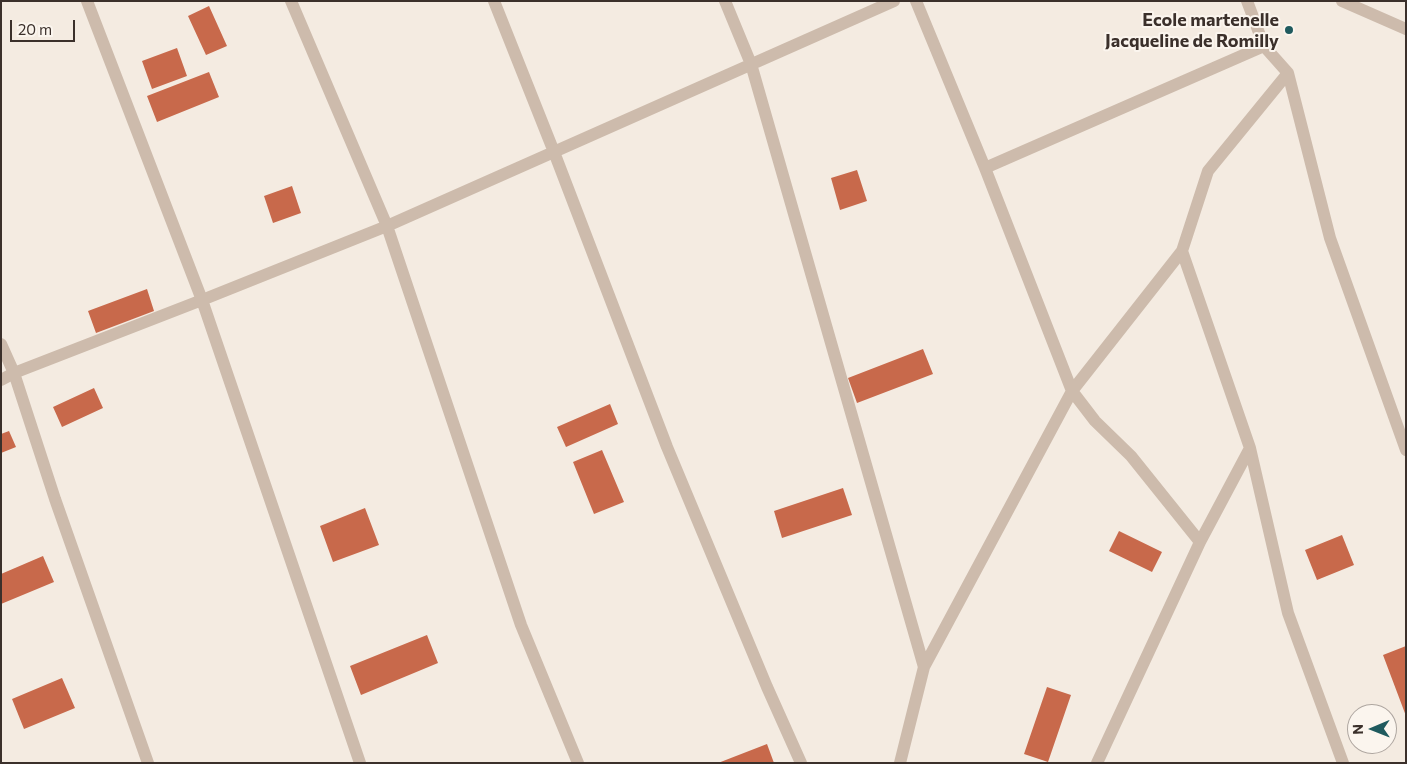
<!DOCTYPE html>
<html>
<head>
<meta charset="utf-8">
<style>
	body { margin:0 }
	#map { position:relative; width:1407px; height:764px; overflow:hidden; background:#f4ebe1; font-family:Commissioner,sans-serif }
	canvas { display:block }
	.frame { position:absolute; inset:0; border:2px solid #3b302b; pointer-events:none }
	.north { position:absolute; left:1347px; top:704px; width:50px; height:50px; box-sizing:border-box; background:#fbf5ee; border:1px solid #aea6a0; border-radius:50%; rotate:269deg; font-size:14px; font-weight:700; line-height:20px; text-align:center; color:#3b302b }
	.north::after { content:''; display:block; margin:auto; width:18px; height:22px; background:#1f5a5e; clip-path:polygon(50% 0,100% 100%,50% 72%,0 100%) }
	.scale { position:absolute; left:10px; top:20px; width:65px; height:22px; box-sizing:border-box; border:2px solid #3b302b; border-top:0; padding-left:6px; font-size:15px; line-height:18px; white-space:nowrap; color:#3b302b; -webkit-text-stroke:4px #fbf5ee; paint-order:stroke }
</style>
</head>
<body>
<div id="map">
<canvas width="1407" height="764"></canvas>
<div class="frame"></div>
<div class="north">N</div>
<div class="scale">20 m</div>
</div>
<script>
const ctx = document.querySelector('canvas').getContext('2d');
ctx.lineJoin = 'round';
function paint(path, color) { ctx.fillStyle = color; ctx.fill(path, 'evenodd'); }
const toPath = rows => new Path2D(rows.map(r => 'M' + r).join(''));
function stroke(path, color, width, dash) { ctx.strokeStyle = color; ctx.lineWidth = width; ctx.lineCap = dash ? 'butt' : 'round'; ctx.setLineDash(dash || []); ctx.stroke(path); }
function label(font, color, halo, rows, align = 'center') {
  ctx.font = font + ' Commissioner,sans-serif'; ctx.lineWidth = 4; ctx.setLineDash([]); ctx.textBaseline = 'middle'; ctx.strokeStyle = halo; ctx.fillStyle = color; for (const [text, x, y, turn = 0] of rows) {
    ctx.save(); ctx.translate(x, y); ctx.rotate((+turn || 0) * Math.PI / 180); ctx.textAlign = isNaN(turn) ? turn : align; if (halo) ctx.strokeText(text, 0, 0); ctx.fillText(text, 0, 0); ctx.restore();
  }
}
paint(toPath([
	[209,6,227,46,206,55,188,16],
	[177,48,187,76,152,89,142,61],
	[209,72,219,97,157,122,147,96],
	[857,170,867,201,840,210,831,178],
	[292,186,301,213,273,223,264,196],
	[147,289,154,311,96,333,88,311],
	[923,349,933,374,857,403,848,378],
	[94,388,103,408,62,427,53,407],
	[610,404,618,424,566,447,557,427],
	[9,431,16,447,1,453,1,434],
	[602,450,624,502,594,514,573,462],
	[843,488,852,515,782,538,774,511],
	[365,508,379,545,333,562,320,526],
	[1119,531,1162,552,1152,572,1109,551],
	[1342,535,1354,565,1317,580,1305,550],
	[43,556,54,582,1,604,1,574],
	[427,635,438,663,361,695,350,666],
	[1406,646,1406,716,1383,655],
	[62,678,75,708,24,729,12,699],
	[1047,687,1071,695,1048,762,1024,754],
	[767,744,774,763,718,763]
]), '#c8694b');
stroke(toPath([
	[87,1,202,300,360,763],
	[291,1,387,226,521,625,578,763],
	[494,1,554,152,667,447,767,687,801,763],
	[725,1,751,64,924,667],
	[916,1,985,168,1072,391,1095,421,1131,456,1200,542],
	[1247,1,1264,46,1288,73,1330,238,1406,450],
	[1342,1,1406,29],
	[985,168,1264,46],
	[1182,251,1250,448,1288,613,1343,763],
	[1,344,14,373,55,499,148,763],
	[1,380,14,373,202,300,387,226,894,1],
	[900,763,924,667,1072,391,1182,251,1208,171,1288,73],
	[1097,763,1200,542,1250,448]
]), '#cdbbac', 12);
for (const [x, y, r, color] of [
	[1289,30,5,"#1f5a5e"]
]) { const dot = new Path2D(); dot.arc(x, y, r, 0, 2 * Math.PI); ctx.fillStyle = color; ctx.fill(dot); stroke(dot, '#fbf5ee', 2); }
label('bold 18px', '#3b302b', '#fbf5ee', [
	["Ecole martenelle",1279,20],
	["Jacqueline de Romilly",1279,41]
], 'right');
</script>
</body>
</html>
